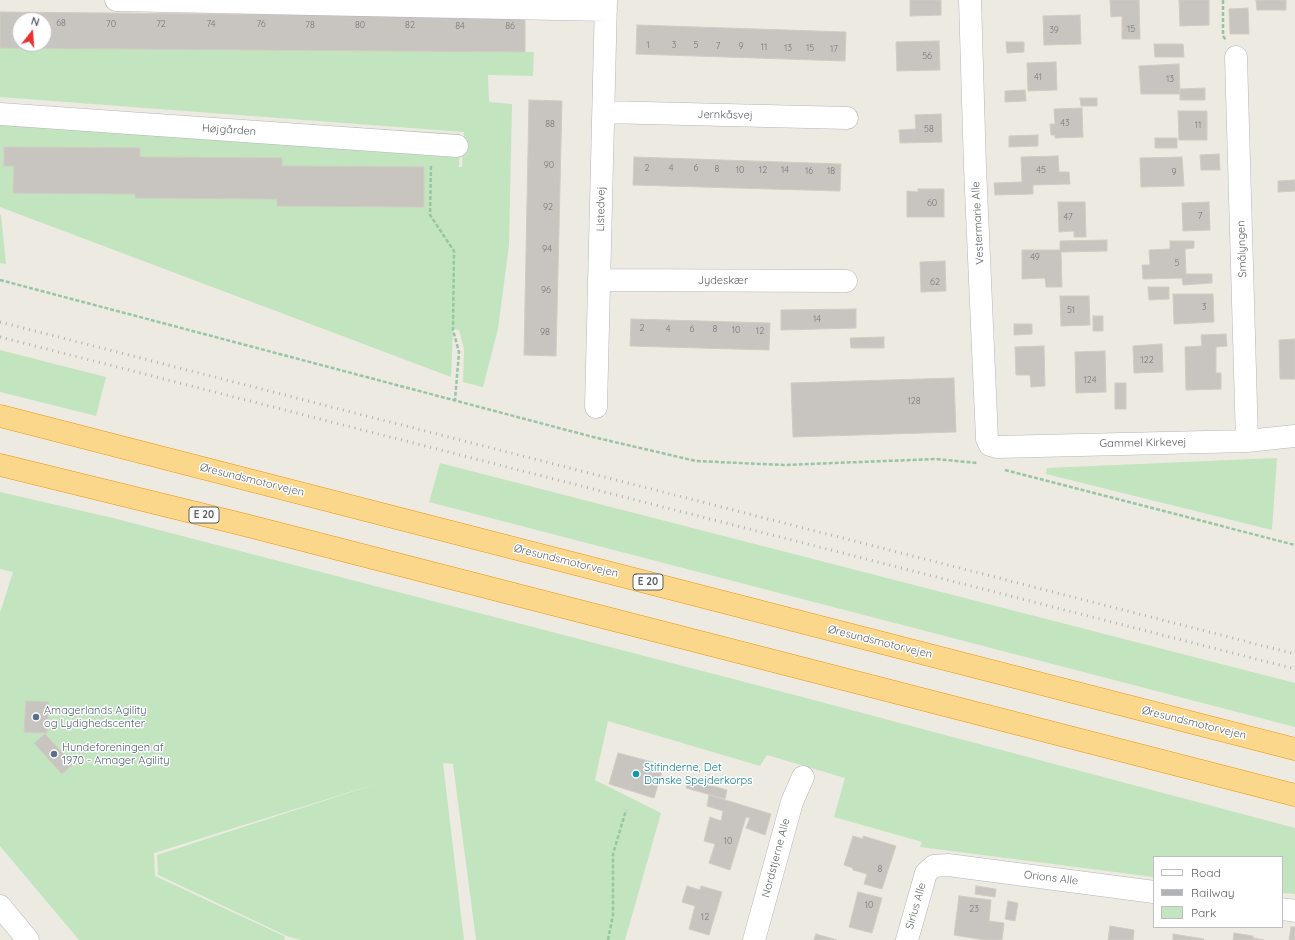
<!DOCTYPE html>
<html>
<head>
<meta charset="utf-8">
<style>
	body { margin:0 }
	#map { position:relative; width:1295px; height:940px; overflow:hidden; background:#edeae2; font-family:Quicksand,sans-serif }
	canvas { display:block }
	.legend { position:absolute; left:1153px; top:856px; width:130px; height:72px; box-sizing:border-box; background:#fff; border:1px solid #bdbfc1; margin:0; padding:5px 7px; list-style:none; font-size:12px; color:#5b5f63 }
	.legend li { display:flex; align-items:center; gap:8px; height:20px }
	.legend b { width:20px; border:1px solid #bdbfc1 }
	.north { position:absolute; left:12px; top:12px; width:40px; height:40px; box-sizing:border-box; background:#fff; border:1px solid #bdbfc1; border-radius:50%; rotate:17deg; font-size:11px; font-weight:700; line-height:16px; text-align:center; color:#5b5f63 }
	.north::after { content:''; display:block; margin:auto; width:14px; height:18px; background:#e7302f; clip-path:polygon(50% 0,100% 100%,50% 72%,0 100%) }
</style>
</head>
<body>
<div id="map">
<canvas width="1295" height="940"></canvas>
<ul class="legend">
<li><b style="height:5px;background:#fff"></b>Road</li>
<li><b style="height:5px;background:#b1b2b3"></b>Railway</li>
<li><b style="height:11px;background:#c2e5bf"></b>Park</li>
</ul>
<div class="north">N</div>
</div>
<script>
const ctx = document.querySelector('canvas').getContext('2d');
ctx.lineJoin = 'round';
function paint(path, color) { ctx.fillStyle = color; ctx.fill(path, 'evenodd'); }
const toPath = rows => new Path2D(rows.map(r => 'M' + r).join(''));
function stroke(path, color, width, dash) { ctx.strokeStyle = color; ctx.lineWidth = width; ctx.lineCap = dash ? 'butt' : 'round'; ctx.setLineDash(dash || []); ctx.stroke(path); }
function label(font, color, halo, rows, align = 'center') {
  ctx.font = font + ' Quicksand,sans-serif'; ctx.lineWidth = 3; ctx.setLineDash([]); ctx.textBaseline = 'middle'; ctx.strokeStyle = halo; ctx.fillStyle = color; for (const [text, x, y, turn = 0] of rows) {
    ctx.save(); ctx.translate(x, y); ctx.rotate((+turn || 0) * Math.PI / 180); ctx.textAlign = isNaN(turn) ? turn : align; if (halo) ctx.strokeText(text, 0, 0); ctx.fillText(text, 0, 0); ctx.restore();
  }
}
paint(toPath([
	[0,48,534,52,533,76,488,75,489,102,512,104,509,245,498,329,483,387,463,382,464,349,459,330,453,329,451,377,0,207,0,105,460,134,459,167,462,167,464,132,0,97],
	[0,215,1,215,6,264,0,263],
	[0,350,106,377,96,416,0,392],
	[1277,458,1272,530,1046,474,1047,468],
	[440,463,1295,683,1295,727,429,502],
	[0,492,113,518,791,694,1295,828,1295,894,1282,893,1282,857,1154,857,1154,877,920,847,922,842,834,817,845,778,767,755,760,766,608,721,595,780,661,813,625,940,476,940,453,764,443,763,464,940,302,940,289,937,158,875,157,855,382,782,154,853,155,876,284,936,285,940,79,940,0,846,0,613,13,572,0,569]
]), '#c2e5bf');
const building = toPath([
	[910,0,941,0,941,15,910,16,910,0],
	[1110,0,1139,0,1140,39,1122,39,1122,16,1111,17,1110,0],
	[1179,0,1209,0,1209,25,1180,26,1179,0],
	[1256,0,1286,0,1286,10,1257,10,1256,0],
	[1248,8,1249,34,1230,34,1229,9,1248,8],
	[0,12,525,17,525,52,0,48,0,12],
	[20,20,44,20,44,44,20,44,20,20],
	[1080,15,1081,44,1044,45,1043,16,1080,15],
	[637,25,846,32,845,61,636,54,637,25],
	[939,41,940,70,897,71,896,42,939,41],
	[1006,42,1024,42,1024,52,1007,53,1006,42],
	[1154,44,1183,44,1184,57,1155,57,1154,44],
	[1056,62,1057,90,1028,91,1027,63,1056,62],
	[1179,64,1180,94,1141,94,1139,66,1179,64],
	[1205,88,1205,100,1180,100,1180,89,1205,88],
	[1025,90,1026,101,1005,102,1005,91,1025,90],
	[1080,98,1097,98,1097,106,1081,106,1080,98],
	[529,100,562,101,556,356,524,355,529,100],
	[1082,108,1083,137,1055,138,1055,135,1051,135,1050,124,1055,124,1054,109,1082,108],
	[1178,111,1207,111,1207,140,1179,140,1178,111],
	[941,114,942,142,900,143,899,130,916,129,915,115,941,114],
	[1038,135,1038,146,1009,147,1009,136,1038,135],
	[1155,138,1177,138,1177,148,1155,148,1155,138],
	[4,147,140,148,140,157,282,158,282,166,424,167,424,207,277,206,277,199,135,198,135,194,13,193,14,166,4,166,4,147],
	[1219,154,1220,170,1201,170,1200,155,1219,154],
	[1058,156,1059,172,1069,172,1070,184,1033,185,1033,194,995,195,994,183,1022,182,1021,157,1058,156],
	[634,157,841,164,840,191,633,185,634,157],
	[1182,157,1184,186,1141,187,1140,158,1182,157],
	[1295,180,1295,191,1278,192,1278,181,1295,180],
	[918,189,944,189,944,217,907,217,907,191,918,192,918,189],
	[1058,202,1085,202,1086,237,1074,237,1074,231,1059,232,1058,202],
	[1209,202,1210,230,1183,231,1182,203,1209,202],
	[1107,240,1107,251,1061,252,1062,287,1046,287,1045,278,1022,279,1022,250,1060,250,1060,241,1107,240],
	[1170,241,1194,241,1194,248,1185,249,1186,274,1212,274,1212,283,1183,285,1182,278,1143,279,1142,265,1150,265,1149,250,1170,249,1170,241],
	[945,261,946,291,921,292,920,262,945,261],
	[1148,287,1169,287,1169,299,1149,300,1148,287],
	[1173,294,1213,294,1214,322,1174,324,1173,294],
	[1060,296,1089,296,1090,325,1061,326,1060,296],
	[856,309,856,328,781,330,781,310,856,309],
	[1093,316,1103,316,1103,331,1093,331,1093,316],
	[631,319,770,323,769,350,630,346,631,319],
	[1014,324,1032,324,1032,334,1014,335,1014,324],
	[1226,334,1227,346,1216,347,1216,373,1221,373,1221,389,1186,390,1185,347,1202,346,1201,335,1226,334],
	[884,337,884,348,851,348,850,338,884,337],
	[1295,339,1295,379,1280,379,1279,340,1295,339],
	[1162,344,1163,372,1134,373,1133,346,1162,344],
	[1044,346,1045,386,1031,387,1030,375,1016,375,1015,347,1044,346],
	[1105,351,1106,392,1076,393,1075,352,1105,351],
	[954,378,956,432,793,437,791,383,954,378],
	[1115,383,1126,383,1126,409,1115,409,1115,383],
	[26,701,49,702,47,733,24,732,26,701],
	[45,734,73,764,62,774,34,743,45,734],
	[618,753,664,765,654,798,609,784,618,753],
	[689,779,727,790,725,799,686,788,689,779],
	[709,795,771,814,765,835,746,828,750,818,746,817,730,870,709,863,715,844,704,841,710,817,721,821,723,811,707,806,709,795],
	[853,836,863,839,863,836,896,846,882,889,864,884,867,874,853,870,853,868,844,865,853,836],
	[687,886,700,890,701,886,722,892,709,935,689,929,695,906,682,902,687,886],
	[976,886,996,889,995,897,975,894,976,886],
	[858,892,882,898,872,933,849,927,858,892],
	[959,896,991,900,989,921,1004,923,1002,940,985,940,954,935,959,896],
	[1008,901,1018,903,1015,921,1005,919,1008,901],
	[1110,926,1134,930,1133,940,1108,940,1110,926],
	[1291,927,1295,927,1295,940,1289,940,1291,927],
	[1234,933,1253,936,1253,938,1264,940,1233,940,1234,933],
	[816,934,837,940,814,940,816,934],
	[1173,934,1204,939,1203,940,1173,940,1173,934]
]);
paint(building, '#c8c5c0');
stroke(building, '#d2cbc1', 1);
const minor = toPath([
	[116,0,606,10],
	[970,0,975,167,987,439,990,445,997,447,1247,441,1295,436],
	[1236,57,1247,441],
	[604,112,847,118],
	[0,114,457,146],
	[599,280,846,281],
	[596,407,606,0],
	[0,906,28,940],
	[1282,909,1295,911],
	[754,940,792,802,803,777],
	[907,940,926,873,934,866,948,865,1154,892]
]);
const highway = toPath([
	[0,416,1295,749],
	[0,465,245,525,1295,795]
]);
stroke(minor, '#b3b6ba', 23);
stroke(highway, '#ed9303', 23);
stroke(toPath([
	[1223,0,1223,36,1226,40],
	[431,166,430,215,454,251,453,330,459,352,455,400],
	[0,280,593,437,696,461,784,465,936,459,977,463],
	[1005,470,1295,545],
	[608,940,613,915,613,854,626,810]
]), '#98c6a2', 2.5, [4, 2]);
stroke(minor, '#fff', 22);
stroke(highway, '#fbd78c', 22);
stroke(toPath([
	[0,322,1295,654],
	[0,337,1295,669]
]), '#b1b2b3', 3, [1, 5]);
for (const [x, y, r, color] of [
	[36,717,4,"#5c6f8a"],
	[54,754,4,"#5c6f8a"],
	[636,774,4,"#0f9aa8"]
]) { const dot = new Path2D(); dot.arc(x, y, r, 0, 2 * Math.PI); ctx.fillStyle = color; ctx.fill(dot); stroke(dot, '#fff', 1.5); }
label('9px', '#76787a', null, [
	["68",61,23],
	["70",111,24],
	["72",161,24],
	["74",211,24],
	["76",261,24],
	["78",310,25],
	["80",360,25],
	["82",410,25],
	["84",460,26],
	["86",510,26],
	["15",1131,29],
	["39",1054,30],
	["1",648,45],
	["3",674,45],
	["5",696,45],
	["7",718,46],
	["9",741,46],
	["11",764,47],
	["13",788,48],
	["15",810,48],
	["17",834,49],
	["56",927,56],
	["41",1038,77],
	["13",1170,79],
	["43",1065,123],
	["88",550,124],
	["11",1198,125],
	["58",929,129],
	["90",549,165],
	["2",647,168],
	["4",671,168],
	["6",696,168],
	["8",717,169],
	["10",740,170],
	["12",763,170],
	["14",785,170],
	["45",1041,170],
	["16",809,171],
	["18",831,171],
	["9",1174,172],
	["60",932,203],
	["92",548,207],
	["7",1200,216],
	["47",1068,217],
	["94",547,249],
	["49",1035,257],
	["5",1177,263],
	["62",935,282],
	["96",546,290],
	["3",1204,307],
	["51",1071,310],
	["14",817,319],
	["2",642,328],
	["4",668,329],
	["6",692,329],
	["8",715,329],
	["10",736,330],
	["12",760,331],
	["98",545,332],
	["122",1147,360],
	["124",1090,380],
	["128",914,401],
	["10",728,841],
	["8",880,869],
	["10",869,905],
	["23",974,909],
	["12",705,917]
]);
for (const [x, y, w] of [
	[204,515,30],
	[648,582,30]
]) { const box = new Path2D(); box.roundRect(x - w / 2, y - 8, w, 16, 3); ctx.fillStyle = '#fff'; ctx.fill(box); stroke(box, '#5b5f63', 1); }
label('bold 10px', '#5b5f63', null, [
	["E 20",204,515],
	["E 20",648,582]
]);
label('11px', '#5b5f63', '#fff', [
	["Jernkåsvej",725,115,1],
	["Højgården",229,130,4],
	["Listedvej",601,209,-89],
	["Vestermarie Alle",978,223,-93],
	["Smålyngen",1242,249,-92],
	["Jydeskær",723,281],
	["Gammel Kirkevej",1143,443,-1],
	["Øresundsmotorvejen",252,480,14],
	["Øresundsmotorvejen",566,561,14],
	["Øresundsmotorvejen",880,642,14],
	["Øresundsmotorvejen",1194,723,14],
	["Nordstjerne Alle",776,858,-75],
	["Orions Alle",1051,878,7],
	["Sirius Alle",916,906,-74]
]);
label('11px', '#4e5e75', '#fff', [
	["Amagerlands Agility",44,711],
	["og Lydighedscenter",44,724],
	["Hundeforeningen af",62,748],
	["1970 - Amager Agility",62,761]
], 'left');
label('11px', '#0d838f', '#fff', [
	["Stifinderne, Det",644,768],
	["Danske Spejderkorps",644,781]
], 'left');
</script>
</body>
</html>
